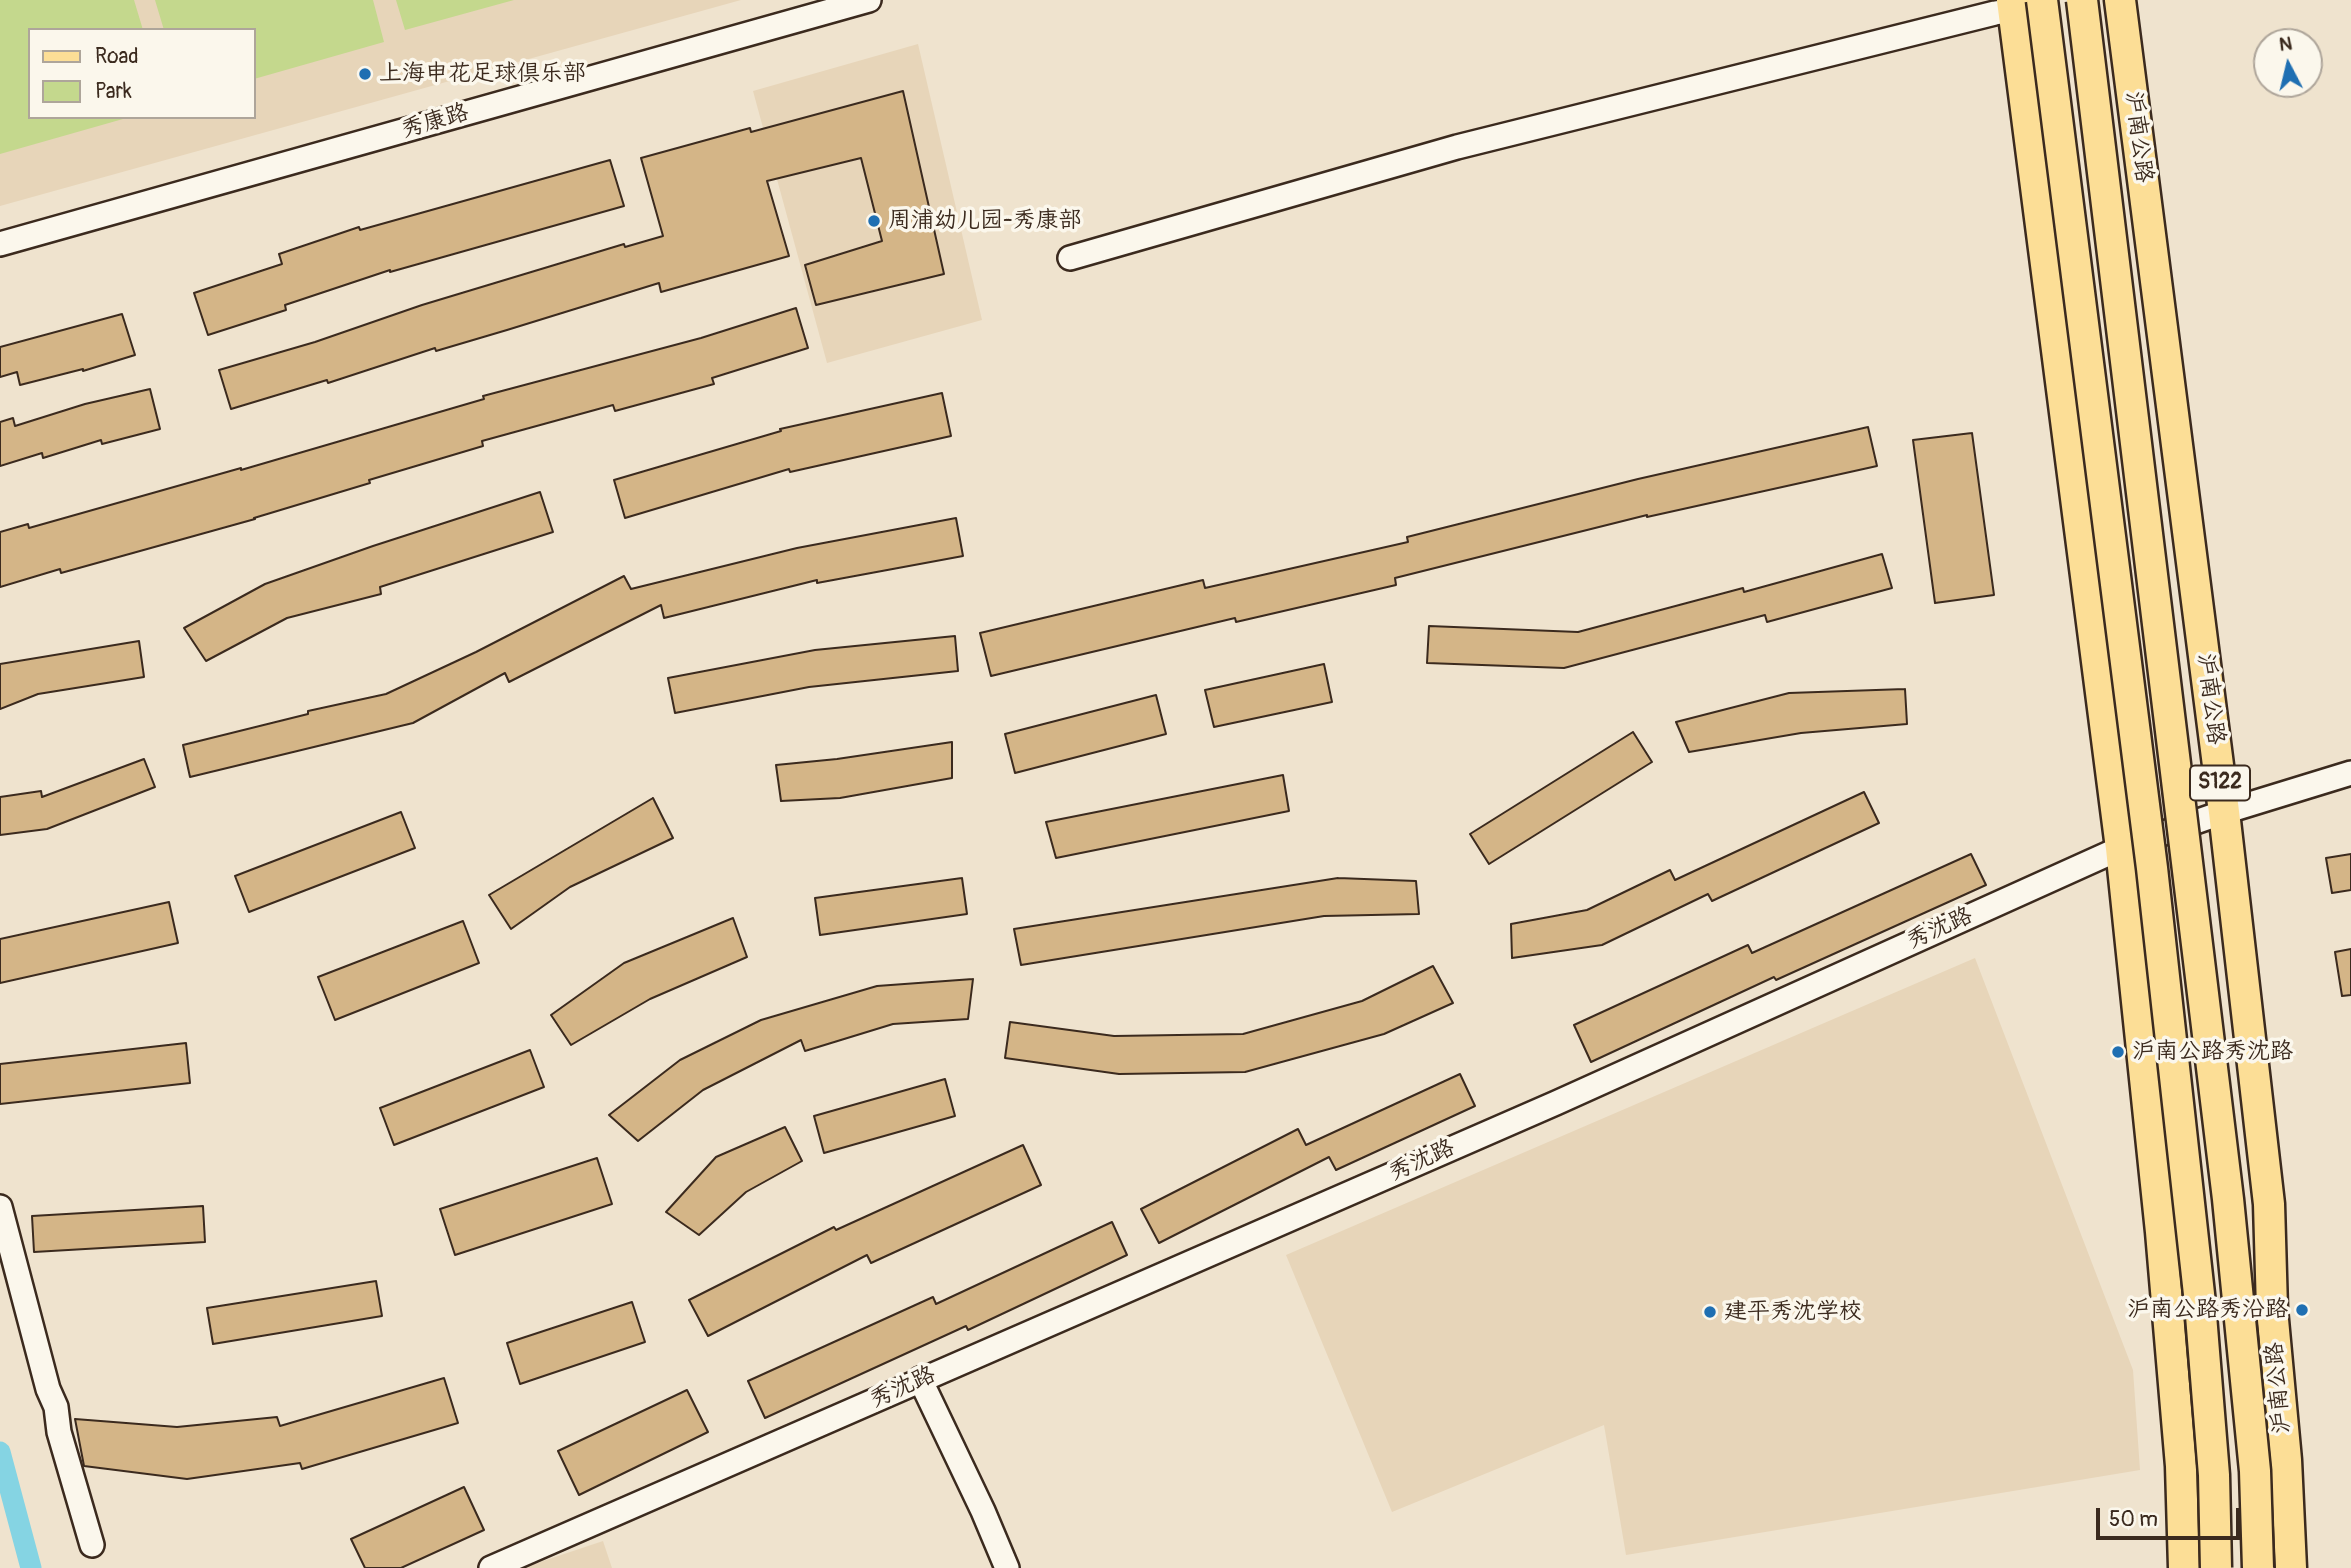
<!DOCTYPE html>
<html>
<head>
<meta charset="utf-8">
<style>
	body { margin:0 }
	#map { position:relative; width:2351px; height:1568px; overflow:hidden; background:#efe3ce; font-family:Pangolin,sans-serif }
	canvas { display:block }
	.legend { position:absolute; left:28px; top:28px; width:228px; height:91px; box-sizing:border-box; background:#fbf7ec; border:2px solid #aea59a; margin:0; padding:9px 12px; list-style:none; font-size:21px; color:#3b2a1e }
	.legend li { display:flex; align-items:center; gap:14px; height:35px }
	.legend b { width:35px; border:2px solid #aea59a }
	.north { position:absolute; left:2253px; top:28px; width:70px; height:70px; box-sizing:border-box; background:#fbf7ec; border:2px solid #aea59a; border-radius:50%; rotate:353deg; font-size:19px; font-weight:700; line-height:28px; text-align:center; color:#3b2a1e }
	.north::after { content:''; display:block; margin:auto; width:24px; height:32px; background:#1f6fb2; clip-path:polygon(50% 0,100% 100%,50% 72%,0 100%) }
	.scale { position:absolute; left:2096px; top:1508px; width:144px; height:32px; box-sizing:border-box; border:4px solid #3b2a1e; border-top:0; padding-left:9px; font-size:21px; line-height:24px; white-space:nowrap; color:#3b2a1e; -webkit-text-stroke:5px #fbf7ec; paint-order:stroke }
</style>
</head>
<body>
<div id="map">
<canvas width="2351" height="1568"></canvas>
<ul class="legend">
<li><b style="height:9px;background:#fcde96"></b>Road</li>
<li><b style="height:19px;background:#c4d88d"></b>Park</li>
</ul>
<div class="north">N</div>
<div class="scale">50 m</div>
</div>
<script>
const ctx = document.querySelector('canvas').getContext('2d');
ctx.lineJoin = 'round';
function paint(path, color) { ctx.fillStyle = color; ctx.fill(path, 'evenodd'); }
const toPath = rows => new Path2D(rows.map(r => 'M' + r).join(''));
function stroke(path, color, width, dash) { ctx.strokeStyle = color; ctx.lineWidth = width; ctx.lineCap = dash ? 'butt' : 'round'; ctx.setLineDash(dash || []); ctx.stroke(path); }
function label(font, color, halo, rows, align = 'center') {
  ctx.font = font + ' Pangolin,"LXGW WenKai TC",sans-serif'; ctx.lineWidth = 7; ctx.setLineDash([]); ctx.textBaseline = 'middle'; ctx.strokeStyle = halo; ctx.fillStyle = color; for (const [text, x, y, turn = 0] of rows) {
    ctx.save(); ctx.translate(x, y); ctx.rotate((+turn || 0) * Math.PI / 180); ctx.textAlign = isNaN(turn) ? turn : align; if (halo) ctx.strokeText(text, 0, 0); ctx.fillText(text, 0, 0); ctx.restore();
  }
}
paint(toPath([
	[0,0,741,0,0,206],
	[30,30,254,30,254,117,30,117],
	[918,44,982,320,827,363,753,91],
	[1975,958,2133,1370,2140,1470,1626,1555,1604,1425,1392,1512,1286,1255],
	[603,1541,612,1568,522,1568]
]), '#e7d5b9');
paint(toPath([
	[0,0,134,0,143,30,30,30,30,117,130,117,0,154],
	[155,0,373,0,384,42,254,79,254,30,164,30],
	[396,0,514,0,405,30]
]), '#c4d88d');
stroke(toPath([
	[0,1452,31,1568]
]), '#85d4e3', 21);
const building = toPath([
	[903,91,944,274,816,305,805,265,882,241,861,158,767,181,789,256,661,292,659,283,507,330,436,351,435,348,328,383,327,380,231,409,219,370,315,342,422,305,624,244,625,247,663,236,641,158,750,128,751,132,903,91],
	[610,160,624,206,390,272,390,270,285,305,286,310,208,335,194,293,282,264,279,254,359,227,360,230,610,160],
	[796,308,808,348,712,378,714,384,615,411,613,405,482,441,483,446,369,480,370,483,254,518,255,519,61,573,60,569,0,587,0,532,28,524,29,528,241,468,241,470,484,399,483,396,701,338,796,308],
	[122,314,135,355,83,371,83,369,20,385,17,372,0,377,0,347,122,314],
	[150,389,160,429,102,444,101,440,43,458,42,453,0,466,0,422,13,418,15,426,85,404,150,389],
	[942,393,951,436,790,472,789,469,625,518,614,480,781,431,780,429,942,393],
	[1868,427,1877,466,1647,517,1647,515,1395,578,1396,585,1236,622,1235,618,991,676,980,633,1203,580,1205,588,1408,542,1407,537,1638,479,1868,427],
	[1972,433,1994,595,1935,603,1913,440,1972,433],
	[540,492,553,532,380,587,381,594,287,618,206,661,184,628,265,584,373,546,540,492],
	[956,518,963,556,817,583,817,580,664,618,661,605,509,682,505,673,413,723,190,777,183,745,308,714,308,711,386,694,476,652,624,576,631,589,797,548,956,518],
	[1882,554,1892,588,1767,622,1765,615,1564,668,1427,663,1429,626,1578,632,1743,588,1744,592,1882,554],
	[955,636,958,671,809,687,675,713,668,678,815,650,955,636],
	[139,641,144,677,38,694,0,709,0,664,139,641],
	[1324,664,1332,702,1214,727,1205,690,1324,664],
	[1905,689,1907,724,1801,733,1689,752,1676,722,1789,693,1905,689],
	[1156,695,1166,734,1015,773,1005,734,1156,695],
	[1633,732,1652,762,1489,864,1470,834,1633,732],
	[952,742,952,778,840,798,781,801,776,765,837,759,952,742],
	[144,759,155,787,47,829,0,835,0,797,41,791,42,797,144,759],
	[1283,775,1289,811,1056,858,1046,822,1283,775],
	[1864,792,1879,823,1712,901,1708,894,1602,945,1512,958,1511,924,1587,910,1670,870,1675,880,1864,792],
	[653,798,673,838,570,887,511,929,489,895,653,798],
	[401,812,415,848,249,912,235,876,401,812],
	[1971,854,1986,885,1776,980,1774,977,1591,1062,1574,1025,1748,945,1752,953,1971,854],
	[2351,854,2351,890,2332,893,2326,858,2351,854],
	[962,878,967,914,820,935,815,898,962,878],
	[1338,878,1416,881,1419,914,1324,916,1021,965,1014,929,1338,878],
	[169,902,178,943,0,983,0,939,169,902],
	[733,918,747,957,650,999,571,1045,551,1015,624,963,733,918],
	[463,921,479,963,335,1020,318,977,463,921],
	[2351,949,2351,995,2342,996,2335,952,2351,949],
	[1433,966,1453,1003,1384,1034,1245,1072,1119,1074,1005,1058,1010,1022,1114,1036,1243,1034,1362,1001,1433,966],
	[973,979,968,1019,893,1024,805,1051,801,1040,703,1090,638,1141,609,1115,680,1060,761,1020,877,986,973,979],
	[186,1043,190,1083,0,1104,0,1064,186,1043],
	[530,1050,544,1087,394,1145,380,1108,530,1050],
	[1460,1074,1475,1106,1336,1170,1329,1157,1159,1243,1141,1209,1298,1129,1306,1145,1460,1074],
	[945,1079,955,1116,824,1153,814,1116,945,1079],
	[785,1127,802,1161,746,1192,699,1235,666,1212,716,1157,785,1127],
	[1023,1145,1041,1185,871,1263,867,1255,708,1336,689,1300,834,1227,836,1230,1023,1145],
	[597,1158,612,1204,455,1255,440,1209,597,1158],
	[203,1206,205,1242,34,1252,32,1216,203,1206],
	[1112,1222,1127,1255,968,1330,966,1326,765,1418,748,1381,933,1297,936,1304,1112,1222],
	[376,1281,382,1316,213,1344,207,1308,376,1281],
	[632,1302,645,1342,520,1384,507,1343,632,1302],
	[444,1378,458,1423,302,1469,300,1463,187,1479,84,1466,75,1419,177,1427,277,1417,280,1426,444,1378],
	[687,1390,708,1432,579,1495,558,1451,687,1390],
	[464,1487,484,1530,401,1568,365,1568,351,1539,464,1487]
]);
paint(building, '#d4b587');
stroke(building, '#3b2a1e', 2);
const minor = toPath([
	[0,244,869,0],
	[1070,258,1457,147,1995,13,2014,10],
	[0,1207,48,1389,56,1407,59,1432,92,1545],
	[920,1379,983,1511,1007,1568],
	[491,1568,1556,1103,2121,848,2224,812,2351,773]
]);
const major = toPath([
	[2012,0,2121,848,2161,1232,2181,1466,2184,1568],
	[2120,0,2224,812,2269,1204,2272,1309,2286,1460,2291,1568]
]);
stroke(minor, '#3b2a1e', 28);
stroke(major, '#3b2a1e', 35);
stroke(minor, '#fbf7ec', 23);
stroke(major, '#fcde96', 30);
const majorBridge = toPath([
	[2042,0,2152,868,2200,1303,2214,1475,2216,1568],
	[2082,0,2228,1199,2255,1471,2258,1568]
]);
stroke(majorBridge, '#3b2a1e', 35, []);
stroke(majorBridge, '#fcde96', 30);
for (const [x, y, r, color] of [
	[365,74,7,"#1f6fb2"],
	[874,221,7,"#1f6fb2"],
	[2118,1052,7,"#1f6fb2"],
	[2302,1310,7,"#1f6fb2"],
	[1710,1312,7,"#1f6fb2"]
]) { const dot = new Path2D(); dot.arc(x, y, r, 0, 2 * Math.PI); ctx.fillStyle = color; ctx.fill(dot); stroke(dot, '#fbf7ec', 2.5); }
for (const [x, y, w] of [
	[2220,783,60]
]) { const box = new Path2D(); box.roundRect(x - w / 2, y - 17.5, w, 35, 5); ctx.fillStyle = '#fbf7ec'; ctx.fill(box); stroke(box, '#3b2a1e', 2); }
label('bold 21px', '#3b2a1e', null, [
	["S122",2220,783]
]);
label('23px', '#3b2a1e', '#fbf7ec', [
	["上海申花足球俱乐部",379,74],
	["周浦幼儿园-秀康部",888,221],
	["沪南公路秀沈路",2132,1052],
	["沪南公路秀沿路",2288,1310,"right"],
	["建平秀沈学校",1724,1312]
], 'left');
label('23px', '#3b2a1e', '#fbf7ec', [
	["秀康路",435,122,-16],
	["沪南公路",2138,137,83],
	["沪南公路",2210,699,83],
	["秀沈路",1940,929,-24],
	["秀沈路",1422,1161,-24],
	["秀沈路",903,1388,-24],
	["沪南公路",2279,1388,-95]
]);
</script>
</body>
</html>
